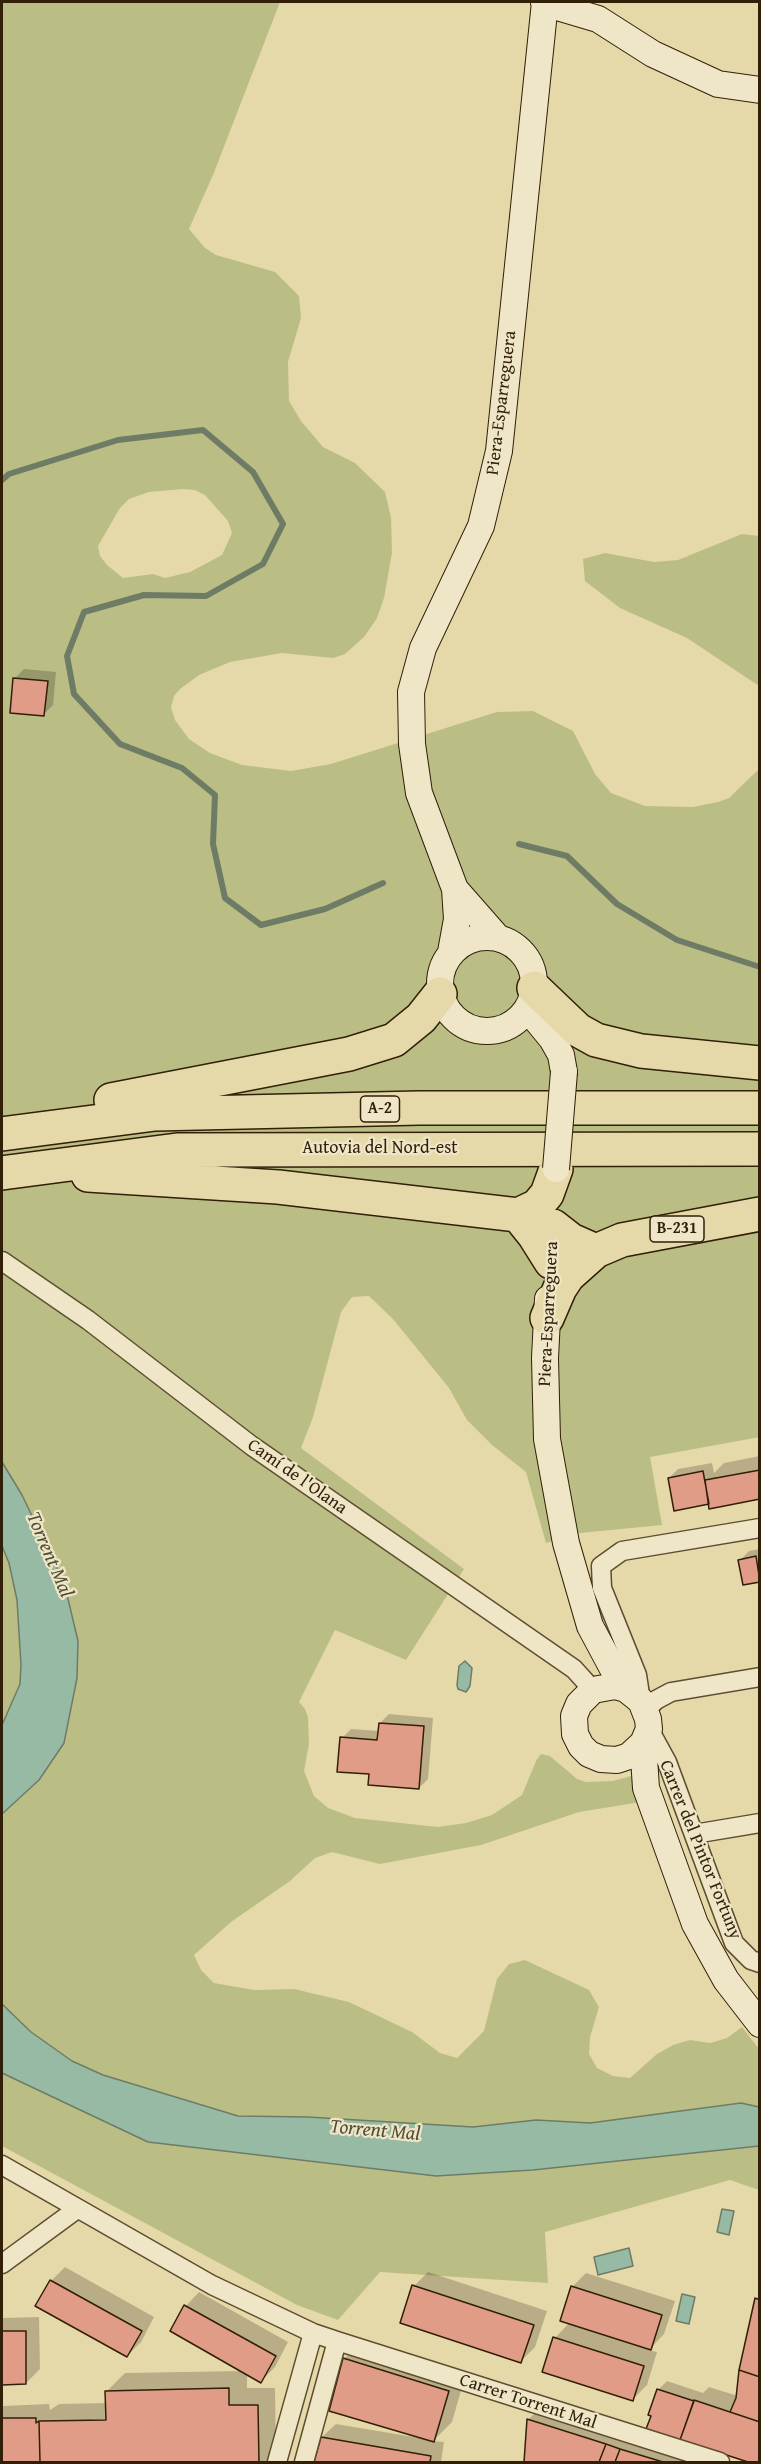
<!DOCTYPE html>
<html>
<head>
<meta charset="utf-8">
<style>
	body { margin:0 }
	#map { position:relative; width:761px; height:2464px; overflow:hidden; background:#e6d9a9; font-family:"Gentium Book Plus",serif }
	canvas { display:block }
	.frame { position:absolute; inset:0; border:3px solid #311f08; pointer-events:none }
</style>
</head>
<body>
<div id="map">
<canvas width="761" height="2464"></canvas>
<div class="frame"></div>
</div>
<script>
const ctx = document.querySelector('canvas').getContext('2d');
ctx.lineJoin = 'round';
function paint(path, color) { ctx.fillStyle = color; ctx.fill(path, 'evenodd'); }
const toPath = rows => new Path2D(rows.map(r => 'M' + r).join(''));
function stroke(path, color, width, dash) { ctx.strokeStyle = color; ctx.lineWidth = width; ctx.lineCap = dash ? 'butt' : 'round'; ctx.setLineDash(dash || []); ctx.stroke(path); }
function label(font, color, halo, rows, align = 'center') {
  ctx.font = font + ' "Gentium Book Plus",serif'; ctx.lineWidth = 4.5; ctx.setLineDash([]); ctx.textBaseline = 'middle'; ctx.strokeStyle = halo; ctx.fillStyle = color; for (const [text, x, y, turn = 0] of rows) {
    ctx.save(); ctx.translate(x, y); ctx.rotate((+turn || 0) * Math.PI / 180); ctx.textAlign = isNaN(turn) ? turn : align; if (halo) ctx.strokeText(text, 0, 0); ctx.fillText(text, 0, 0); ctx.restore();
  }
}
paint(toPath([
	[2,2,280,2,213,175,189,229,205,248,216,255,275,272,299,296,301,318,288,362,289,401,301,421,323,447,355,463,385,492,391,518,392,553,384,598,377,618,364,637,345,654,333,658,282,653,230,662,199,675,180,689,174,696,171,707,175,720,189,739,210,753,242,765,291,771,331,764,497,712,533,711,573,731,595,774,611,793,645,806,693,807,718,802,729,798,759,769,760,1437,650,1457,662,1525,580,1533,546,1543,526,1472,492,1445,467,1420,449,1388,393,1319,369,1296,352,1297,341,1312,313,1417,301,1448,464,1569,406,1660,335,1630,299,1702,305,1709,308,1717,309,1744,304,1771,314,1796,328,1808,355,1818,438,1827,466,1823,492,1815,522,1795,536,1761,541,1754,550,1756,577,1779,586,1782,613,1781,631,1776,641,1802,579,1812,481,1845,380,1864,332,1852,315,1858,290,1881,231,1922,194,1955,201,1970,214,1983,254,1990,294,1989,349,2002,412,2032,440,2053,457,2058,484,2031,497,1979,509,1964,525,1960,589,1990,599,2007,590,2037,589,2054,597,2068,613,2076,630,2078,657,2054,673,2045,690,2040,710,2043,727,2038,742,2027,759,2049,759,2107,741,2103,590,2123,536,2120,473,2127,308,2117,239,2116,103,2075,72,2061,31,2032,2,2004,2,1814,39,1780,77,1678,78,1641,64,1582,22,1495,2,1462],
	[183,489,195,490,205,495,228,521,232,533,222,555,190,572,165,578,153,574,123,578,107,565,100,556,98,546,120,508,129,499,149,492],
	[742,534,759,536,759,686,687,638,620,608,585,581,583,559,605,553,654,562,678,560],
	[2,1546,9,1563,17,1600,21,1665,20,1684,2,1725],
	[2,2073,148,2142,436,2176,533,2170,759,2146,759,2190,730,2180,545,2232,548,2283,380,2272,338,2320,297,2305,2,2146]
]), '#babe85');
const water = toPath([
	[2,1462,22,1495,64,1582,78,1641,77,1678,64,1743,39,1780,2,1814,2,1725,20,1684,21,1665,17,1600,9,1563,2,1546,2,1462],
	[465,1661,472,1668,470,1686,466,1692,458,1689,457,1685,459,1666,465,1661],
	[2,2004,31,2032,72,2061,103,2075,238,2116,308,2117,473,2127,536,2120,590,2123,741,2103,759,2107,759,2146,533,2170,436,2176,148,2142,2,2073,2,2004],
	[722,2209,734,2211,729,2235,717,2232,722,2209],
	[629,2248,633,2266,598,2275,594,2257,629,2248],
	[682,2294,695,2297,689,2324,676,2321,682,2294]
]);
paint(water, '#97baa4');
stroke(water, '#6e7c66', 1.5);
paint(toPath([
	[24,669,56,672,53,705,44,714,14,679],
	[760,1456,760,1498,710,1502,669,1478,678,1469,712,1463,714,1473,724,1463],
	[760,1549,760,1580,740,1560,749,1551],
	[389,1714,433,1718,428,1779,419,1788,370,1773,342,1738,351,1729,379,1731,380,1723],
	[65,2267,154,2317,141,2342,127,2356,51,2281],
	[428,2272,547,2311,535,2347,521,2361,414,2286],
	[586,2273,675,2301,664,2334,649,2350,657,2352,647,2385,633,2399,555,2338,570,2322,572,2287],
	[199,2292,288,2342,275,2367,261,2381,247,2373,247,2388,275,2388,276,2457,271,2462,2,2462,3,2406,49,2404,50,2410,59,2404,107,2403,106,2392,125,2373,243,2371,186,2306],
	[760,2295,760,2462,752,2462,648,2428,658,2390,667,2381,703,2393,709,2387,738,2396,756,2299],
	[39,2317,40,2369,26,2383,2,2383,2,2318],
	[362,2341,466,2373,452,2422,433,2441,444,2442,441,2462,316,2462,322,2437,336,2424,420,2438,344,2359],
	[542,2406,699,2462,519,2462,526,2462,529,2419]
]), '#0003');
stroke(toPath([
	[2,480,9,474,118,440,203,430,253,472,283,524,263,564,206,596,144,595,84,612,67,656,74,694,120,744,182,768,215,795,213,844,225,898,261,925,325,909,383,883],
	[519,844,567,856,617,904,677,940,760,967]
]), '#6e7c66', 6);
const building = toPath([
	[13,678,48,681,44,716,10,713,13,678],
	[760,1470,760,1499,709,1509,705,1480,760,1470],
	[703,1471,709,1504,674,1511,668,1478,703,1471],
	[756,1556,760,1582,743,1585,738,1560,756,1556],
	[379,1723,424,1726,419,1789,368,1785,369,1774,337,1772,340,1737,377,1740,379,1723],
	[50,2280,142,2331,127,2357,35,2306,50,2280],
	[412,2285,534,2325,521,2363,400,2323,412,2285],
	[571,2286,662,2315,651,2350,560,2321,571,2286],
	[755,2298,760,2300,760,2377,739,2370,755,2298],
	[184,2305,276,2356,261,2383,170,2331,184,2305],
	[2,2331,26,2331,26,2384,2,2385,2,2331],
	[553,2337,644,2366,633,2401,542,2372,553,2337],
	[343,2358,449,2391,434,2442,329,2411,343,2358],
	[739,2370,760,2377,760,2422,730,2412,736,2398,739,2370],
	[229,2388,229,2405,258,2405,259,2462,40,2462,39,2421,106,2420,105,2391,229,2388],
	[657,2389,694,2401,680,2440,646,2429,651,2416,648,2415,657,2389],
	[694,2400,760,2422,760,2462,748,2462,680,2440,694,2400],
	[2,2418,36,2418,36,2423,39,2421,40,2462,2,2462,2,2418],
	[527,2419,606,2444,599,2462,524,2462,527,2419],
	[321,2437,431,2456,430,2462,314,2462,321,2437],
	[606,2444,620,2449,615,2462,599,2462,606,2444],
	[620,2449,663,2462,615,2462,620,2449]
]);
paint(building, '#e09c87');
stroke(building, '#311f08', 1.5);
const street = toPath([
	[2,1261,88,1320,252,1446,574,1669,593,1690],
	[641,1701,637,1675,602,1588,601,1566,622,1551,760,1528],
	[646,1710,656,1700,671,1692,760,1677],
	[649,1729,667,1762,734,1943,751,1960,760,1963],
	[694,1834,760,1823],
	[2,2165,212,2285,313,2333],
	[2,2264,77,2209],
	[337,2341,720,2462],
	[277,2462,313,2333,337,2341,304,2462]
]);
const secondary = toPath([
	[544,3,598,19,653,54,718,84,760,90],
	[455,889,498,938],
	'440 984a47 47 0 1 1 94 0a47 47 0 1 1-94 0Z',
	[451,952,457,919,455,889,419,793,412,744,411,692,423,648,481,526,499,451,545,2],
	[526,1012,534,1017,552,1039,561,1055,564,1072],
	[548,1299,545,1358,547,1439,566,1543,590,1626,613,1669,626,1689,641,1701,648,1719,649,1729,643,1743,629,1756,617,1760,601,1759,589,1754,581,1746,575,1734,574,1716,579,1704,593,1690,615,1686,626,1689],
	[643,1743,646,1788,695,1924,726,1980,760,2024]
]);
const highway = toPath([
	[534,988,578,1030,596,1040,641,1051,760,1063],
	[111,1100,349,1054,394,1040,421,1018,440,994],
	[2,1134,155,1114,419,1108,760,1108],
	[2,1173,177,1150,760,1149],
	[88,1175,278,1187,518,1215,537,1206,547,1194,556,1169],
	[518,1215,534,1235,551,1262],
	[553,1226,571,1240,596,1251],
	[547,1318,560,1288,568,1276,596,1251,622,1240,760,1214]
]);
stroke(street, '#5e4e30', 21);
stroke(secondary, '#311f08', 28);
stroke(highway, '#311f08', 36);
stroke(street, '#efe6c7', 18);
stroke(secondary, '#efe6c7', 26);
stroke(highway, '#e6d9a9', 33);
const secondaryBridge = toPath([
	[556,1169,564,1072]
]);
stroke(secondaryBridge, '#311f08', 28, []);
stroke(secondaryBridge, '#efe6c7', 26);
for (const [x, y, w] of [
	[380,1109,39],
	[677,1229,54]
]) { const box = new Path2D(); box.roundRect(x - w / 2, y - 13, w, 26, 4.5); ctx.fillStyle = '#efe6c7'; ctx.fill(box); stroke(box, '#311f08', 1.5); }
label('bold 16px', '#311f08', null, [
	["A-2",380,1109],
	["B-231",677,1229]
]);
label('18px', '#311f08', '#efe6c7', [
	["Piera-Esparreguera",502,403,-83],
	["Autovia del Nord-est",380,1148],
	["Piera-Esparreguera",549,1314,-87],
	["Camí de l'Olana",297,1477,35],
	["Carrer del Pintor Fortuny",700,1850,68],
	["Carrer Torrent Mal",528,2402,18]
]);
label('italic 20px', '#504e37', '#efe6c7', [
	["Torrent Mal",49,1555,67],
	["Torrent Mal",375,2131,5]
]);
</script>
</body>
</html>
